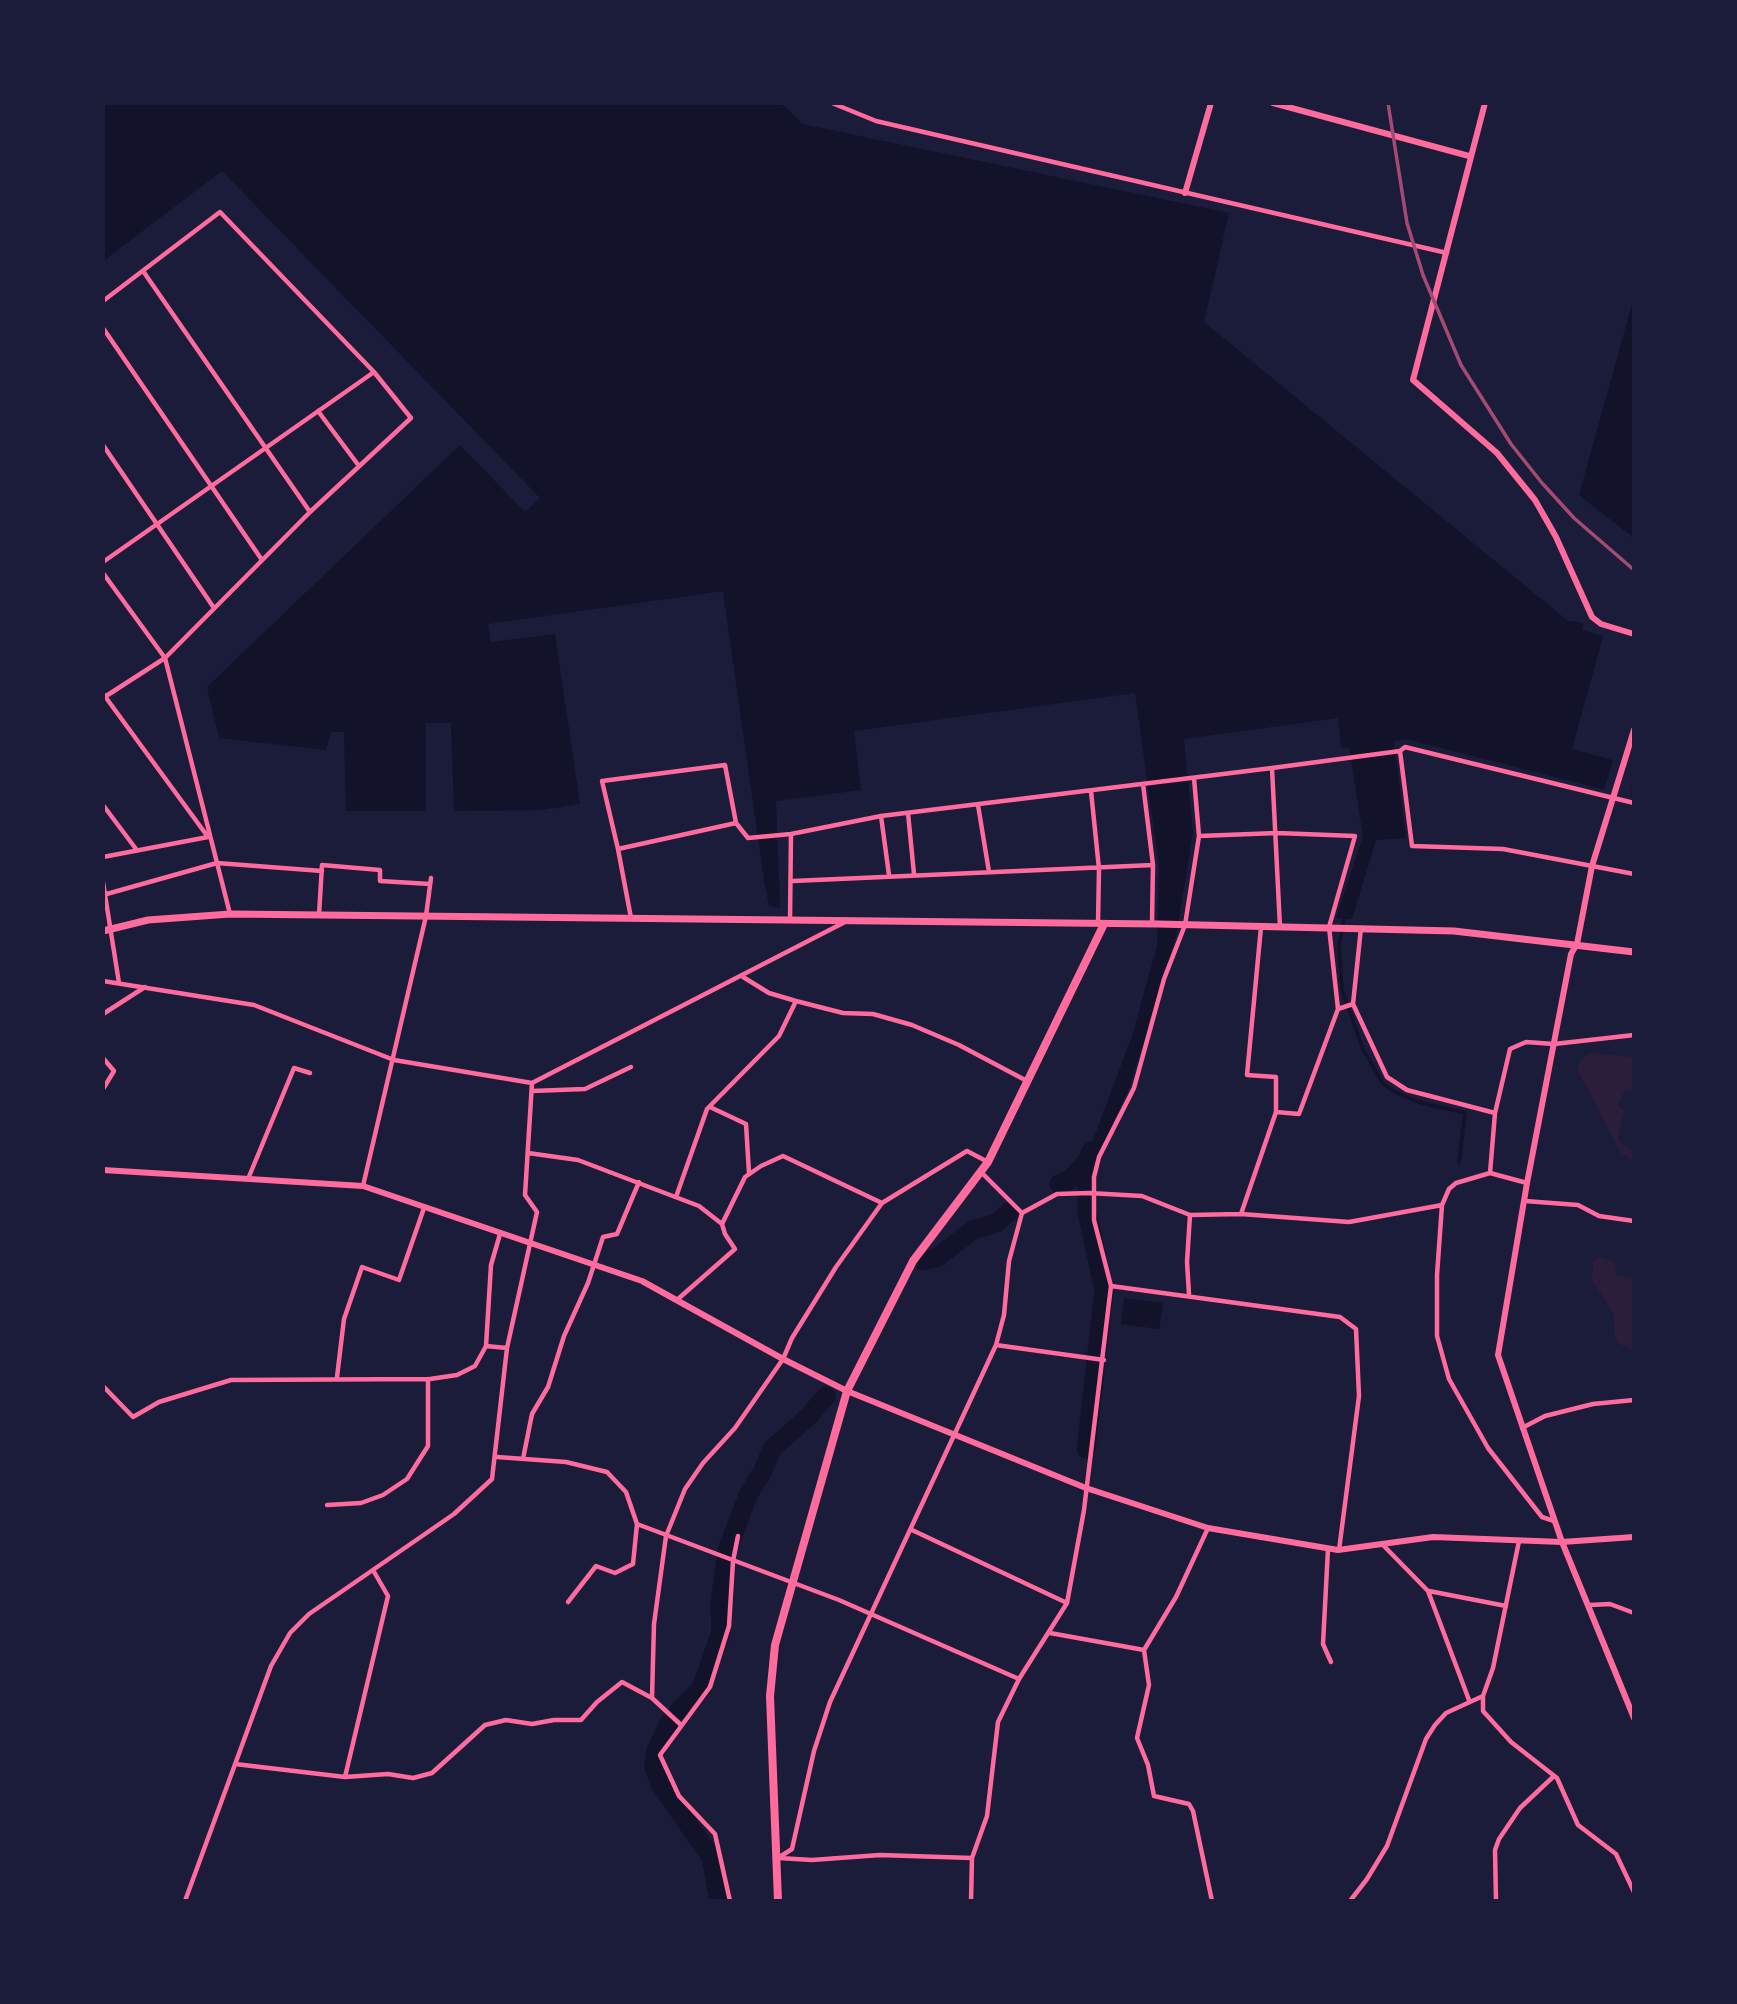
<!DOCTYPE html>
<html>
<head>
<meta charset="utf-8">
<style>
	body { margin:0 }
	#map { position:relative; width:1737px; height:2004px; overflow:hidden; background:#1b1b3a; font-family:Manrope,sans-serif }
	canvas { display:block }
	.frame { position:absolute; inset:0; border:105px solid #1b1b3a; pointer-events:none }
</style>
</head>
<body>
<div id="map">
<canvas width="1737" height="2004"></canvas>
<div class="frame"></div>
</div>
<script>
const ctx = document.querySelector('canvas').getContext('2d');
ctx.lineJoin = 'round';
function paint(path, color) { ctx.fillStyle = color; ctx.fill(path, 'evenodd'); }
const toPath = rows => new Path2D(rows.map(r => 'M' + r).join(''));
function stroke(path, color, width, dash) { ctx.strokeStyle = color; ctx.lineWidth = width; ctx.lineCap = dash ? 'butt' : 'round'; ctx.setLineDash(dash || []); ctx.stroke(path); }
paint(toPath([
	[1589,1053,1634,1057,1634,1092,1626,1089,1617,1106,1625,1110,1618,1135,1619,1141,1633,1151,1634,1161,1621,1153,1578,1071,1578,1064],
	[1599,1257,1615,1262,1616,1275,1634,1278,1634,1350,1617,1343,1614,1333,1614,1314,1592,1280,1593,1261]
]), '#2a1e3b');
paint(toPath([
	[103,103,782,103,802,124,1229,213,1204,322,1568,621,1583,623,1582,630,1603,636,1572,749,1634,766,1634,797,1406,739,1394,741,1406,838,1376,840,1352,919,1336,918,1363,836,1349,747,1341,748,1338,718,1184,739,1193,832,1176,936,1130,1086,1093,1165,1087,1185,1084,1171,1077,1172,1086,1159,1132,1036,1157,946,1159,866,1135,693,854,731,861,790,776,801,780,908,769,906,764,880,723,591,488,624,491,642,555,634,580,804,541,810,454,811,451,723,426,723,426,811,346,811,344,732,331,732,326,750,219,738,207,687,460,445,525,512,540,498,222,171,103,261],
	[1634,297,1634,538,1579,495],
	[1124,1298,1163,1303,1159,1329,1121,1324]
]), '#12122b');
paint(toPath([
	[1613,760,1634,766,1631,797,1604,790]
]), '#1b1b3a');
stroke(toPath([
	[1344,919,1339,946,1342,990,1363,1049,1382,1082,1391,1090,1418,1102,1465,1113,1459,1163]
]), '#12122b', 3.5);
stroke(toPath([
	[1059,1184,1070,1180,1087,1161,1091,1151],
	[923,1261,938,1257,973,1230,996,1223,1010,1211],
	[1086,1449,1104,1290,1087,1212,1087,1161],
	[679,1710,701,1689,721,1632,720,1603,727,1550,749,1493,762,1473,772,1449,809,1416,826,1396],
	[669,1723,656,1750,654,1767,660,1784,711,1857,719,1901]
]), '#12122b', 19);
stroke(toPath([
	[832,103,876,121,1447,253],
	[143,271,310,512],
	[103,301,220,212,374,372,411,418,310,512,165,658,103,698],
	[103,328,262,560],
	[318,411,359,466],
	[103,445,214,608],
	[103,562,374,372],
	[103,573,165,658,230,914],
	[1400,751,1412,846,1503,849,1634,874],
	[1272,768,1280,927],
	[1143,784,1153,865,1152,924],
	[1091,791,1099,869,1098,923],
	[103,805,136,849],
	[978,805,989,872],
	[908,813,914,874],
	[881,816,889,875],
	[1199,836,1277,833,1355,836,1329,927,1338,1009],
	[618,849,602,781,725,765,736,823],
	[103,857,208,837,104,695],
	[793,881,1153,865],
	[103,882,119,983],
	[103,895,217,863,322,871],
	[319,915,322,865,380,870,380,881,430,884],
	[631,918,618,849,736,823,748,838,791,834,881,816,1272,768,1400,751,1405,747,1634,803],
	[790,920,791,834],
	[1361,928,1353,1004,1387,1077,1407,1090,1495,1113],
	[743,977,769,993,796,1001,843,1013,873,1014,912,1025,959,1045,1027,1081],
	[103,981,254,1005,394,1060,532,1083,847,921],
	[103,1014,145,987],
	[103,1058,114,1071,103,1089],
	[532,1091,585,1089,631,1067],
	[710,1107,746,1124,749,1173],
	[1276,1112,1299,1114,1338,1009,1353,1004],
	[528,1153,578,1160,699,1206,722,1224],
	[981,1172,1022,1213],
	[1490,1173,1495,1113,1510,1049,1526,1042,1554,1044,1634,1035],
	[248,1179,294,1068,310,1073],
	[1527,1183,1490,1173,1456,1183,1449,1189,1442,1205,1437,1275,1437,1336,1449,1379,1488,1448,1542,1517,1554,1521],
	[363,1186,426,916,431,878],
	[676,1197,707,1109,779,1036,796,1001],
	[1525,1201,1578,1205,1599,1216,1634,1221],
	[1241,1214,1276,1112,1276,1077,1247,1075,1261,927],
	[1111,1286,1340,1317,1356,1329,1359,1396,1339,1550],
	[1189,1294,1187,1262,1190,1215],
	[678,1299,735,1249,725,1234,722,1224,745,1177,761,1166,783,1156,882,1203],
	[996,1345,1104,1360],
	[486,1346,507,1348],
	[337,1377,344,1319,362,1267,399,1280,424,1208],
	[103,1386,133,1417,159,1402,231,1380,430,1379,457,1375,475,1366,486,1346,491,1265,500,1234],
	[1522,1428,1545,1416,1593,1404,1634,1400],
	[497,1457,566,1462,607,1472,626,1492,637,1524,633,1564,615,1573,596,1566,568,1602],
	[523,1459,532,1414,548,1387,564,1336,588,1283,603,1237,617,1234,639,1182],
	[327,1505,361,1503,383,1495,407,1479,428,1446,428,1379],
	[637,1524,839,1600,1019,1679],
	[1208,1528,1176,1597,1144,1650,1149,1685,1137,1738,1148,1765,1154,1796,1189,1804,1193,1811,1212,1901],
	[912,1530,1067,1603],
	[1519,1541,1493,1668,1483,1696,1483,1711,1511,1742,1557,1778,1578,1825,1616,1854,1634,1892],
	[1382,1544,1428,1591,1469,1700],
	[1328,1549,1323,1644,1331,1662],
	[1429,1591,1506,1606],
	[1590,1605,1610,1604,1634,1613],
	[1050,1633,1144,1650],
	[652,1698,654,1624,666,1536,685,1489,703,1463,735,1428,783,1359,792,1338,836,1267,882,1203,967,1151,988,1162],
	[235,1764,345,1777,388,1774,413,1778,432,1773,485,1725,506,1720,532,1724,554,1720,581,1720,597,1702,622,1682,652,1698,680,1724],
	[345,1777,388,1596,373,1570],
	[778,1858,792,1849,814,1751,830,1702,996,1345,1004,1315,1009,1261,1022,1213,1057,1194,1089,1193,1142,1196,1190,1215,1241,1214,1349,1222,1442,1205],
	[779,1858,812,1860,880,1855,972,1858],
	[185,1901,271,1666,290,1633,309,1614,454,1514,492,1479,507,1348,537,1212,525,1195,532,1083],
	[730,1901,715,1834,679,1796,660,1755,710,1687,729,1626,733,1561,738,1536],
	[971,1901,972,1858,987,1816,998,1722,1019,1679,1067,1603,1084,1510,1111,1286,1094,1220,1094,1177,1099,1157,1134,1088,1164,979,1185,925,1199,836,1194,778],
	[1350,1901,1367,1879,1387,1846,1426,1739,1435,1725,1446,1713,1483,1696],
	[1496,1901,1495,1850,1499,1839,1520,1808,1554,1776]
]), '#ff6b9d', 4.5);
stroke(toPath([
	[1273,103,1469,156],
	[1485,103,1413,380,1497,453,1535,500,1556,537,1592,617,1601,624,1634,634],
	[1185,193,1211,103],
	[1634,730,1592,866,1577,944,1571,954,1527,1183,1498,1355,1562,1542,1634,1718],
	[103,1170,363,1186,642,1281,783,1359,847,1391,1086,1488,1208,1528,1338,1550,1433,1537,1562,1542,1634,1537]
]), '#ff6b9d', 6);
stroke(toPath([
	[103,931,148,920,230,914,1158,924,1454,931,1634,952]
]), '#ff6b9d', 7);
stroke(toPath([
	[778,1901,770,1696,775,1645,847,1391,913,1261,988,1162,1104,924]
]), '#ff6b9d', 8);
stroke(toPath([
	[1388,103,1407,223,1423,275,1461,365,1511,444,1542,483,1574,518,1634,570]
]), '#a44b75', 3.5);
</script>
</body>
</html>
